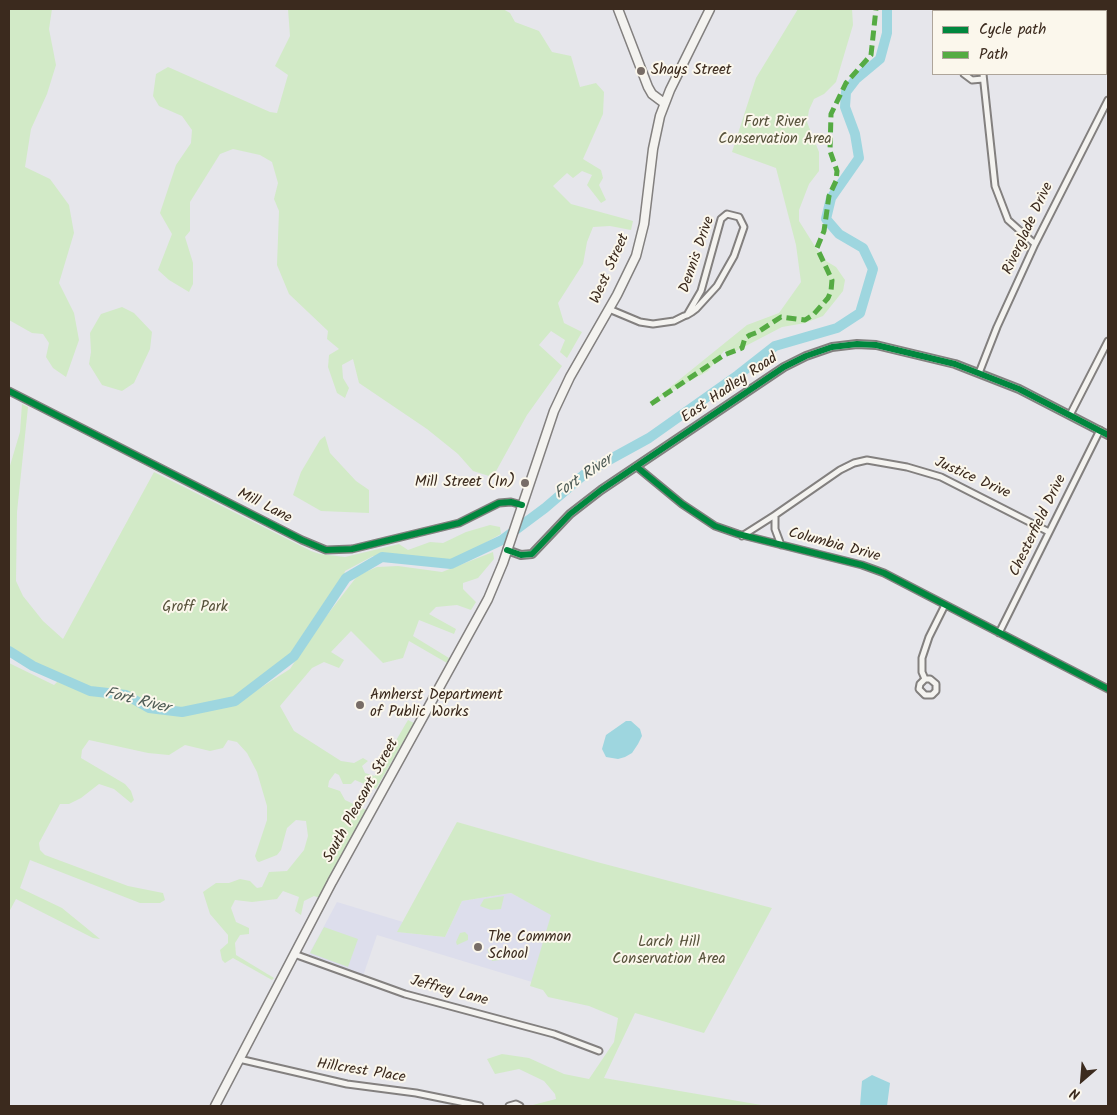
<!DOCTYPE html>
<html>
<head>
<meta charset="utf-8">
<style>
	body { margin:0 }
	#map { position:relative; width:1117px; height:1115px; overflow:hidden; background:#e6e6eb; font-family:Kalam,sans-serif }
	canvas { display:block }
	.frame { position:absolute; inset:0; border:10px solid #3b2a1e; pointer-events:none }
	.legend { position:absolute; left:932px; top:10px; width:175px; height:65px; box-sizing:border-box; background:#fbf7ec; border:1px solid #aea59a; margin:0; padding:6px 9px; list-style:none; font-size:15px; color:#3b2a1e }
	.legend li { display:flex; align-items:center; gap:10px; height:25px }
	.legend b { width:25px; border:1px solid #aea59a }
	.north { position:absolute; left:1057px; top:1055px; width:50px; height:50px; -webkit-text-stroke:4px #fbf7ec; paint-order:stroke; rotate:207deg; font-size:14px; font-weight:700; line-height:20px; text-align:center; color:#3b2a1e }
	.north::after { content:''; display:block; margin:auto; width:18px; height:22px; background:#3b2a1e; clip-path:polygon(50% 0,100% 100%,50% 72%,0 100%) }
</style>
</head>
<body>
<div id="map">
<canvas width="1117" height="1115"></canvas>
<div class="frame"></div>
<ul class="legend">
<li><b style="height:6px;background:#00873e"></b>Cycle path</li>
<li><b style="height:6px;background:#55ab43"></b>Path</li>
</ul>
<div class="north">N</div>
</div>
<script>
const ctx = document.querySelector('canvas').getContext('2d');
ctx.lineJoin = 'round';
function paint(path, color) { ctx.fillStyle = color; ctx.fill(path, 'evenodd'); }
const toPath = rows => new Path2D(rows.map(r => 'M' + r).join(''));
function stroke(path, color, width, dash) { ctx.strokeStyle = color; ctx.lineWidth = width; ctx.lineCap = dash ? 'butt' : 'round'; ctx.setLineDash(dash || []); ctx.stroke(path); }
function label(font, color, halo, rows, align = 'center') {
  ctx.font = font + ' Kalam,sans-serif'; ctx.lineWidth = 4; ctx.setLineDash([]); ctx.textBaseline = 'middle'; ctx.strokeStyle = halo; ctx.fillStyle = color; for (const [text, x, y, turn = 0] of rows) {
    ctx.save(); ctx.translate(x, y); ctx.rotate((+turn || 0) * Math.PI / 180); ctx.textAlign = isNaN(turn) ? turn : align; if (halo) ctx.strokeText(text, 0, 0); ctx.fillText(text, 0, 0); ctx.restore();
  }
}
paint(toPath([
	[511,893,552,914,532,982,377,935,363,976,308,956,337,902,403,922,398,932,445,937,462,901]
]), '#dddeec');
paint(toPath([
	[9,9,52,9,49,29,56,65,47,94,31,129,25,167,50,179,69,205,74,233,59,283,74,313,79,340,66,377,53,368,46,357,49,343,43,334,32,333,9,320],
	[288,9,503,9,510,13,515,22,539,31,552,52,571,56,580,87,596,83,604,92,603,114,583,159,601,170,603,178,599,185,606,200,601,203,587,185,592,175,582,171,573,178,567,173,553,186,571,204,633,221,631,230,610,226,593,227,587,242,583,264,558,303,564,323,582,332,567,358,560,352,565,340,551,331,539,345,562,366,527,415,495,473,489,476,473,471,458,454,427,429,359,383,353,359,342,365,343,378,349,388,345,398,337,393,328,367,329,355,339,349,327,339,328,331,289,294,277,265,279,211,274,199,278,183,272,162,260,155,233,149,220,154,190,202,190,231,185,237,193,263,193,284,189,292,169,280,158,270,172,234,160,213,176,165,191,143,192,130,182,116,159,106,153,96,156,74,168,67,270,112,277,113,288,75,275,66,290,36],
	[798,9,852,9,853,25,836,82,824,94,814,99,809,110,807,122,819,152,819,171,809,184,799,210,799,221,816,248,826,261,836,267,845,280,843,291,823,316,805,323,782,327,736,351,724,351,708,371,653,401,747,325,779,313,801,282,796,245,776,168,732,152,756,78],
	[122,307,134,313,152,332,150,349,134,383,122,391,102,385,89,364,91,352,90,333,101,314],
	[22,404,28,407,17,512,16,581,23,596,43,621,63,639,154,472,311,551,320,554,345,557,399,544,408,550,430,542,443,543,466,532,490,525,500,527,501,534,451,562,373,556,345,571,338,599,334,597,295,656,282,670,236,701,238,702,290,669,314,632,358,575,377,567,398,566,442,572,493,552,494,559,478,578,463,583,463,589,476,602,471,610,457,605,436,607,429,614,456,629,454,634,419,620,413,636,449,658,447,663,409,641,403,658,383,663,351,631,331,652,344,660,339,668,324,662,312,668,280,706,294,731,341,761,354,763,363,758,368,761,362,766,365,773,375,776,408,720,414,723,376,789,355,780,351,784,343,784,339,775,335,773,329,781,328,787,340,791,345,800,366,810,320,898,314,896,304,901,301,915,295,911,299,897,283,891,277,899,252,902,235,900,231,908,236,922,249,928,249,934,240,935,235,943,236,955,274,978,272,980,233,958,225,963,222,960,220,950,228,943,228,935,210,914,203,892,216,883,229,883,240,879,250,881,257,888,262,887,269,872,287,871,304,850,308,836,306,821,296,820,287,828,281,850,277,855,259,862,257,861,255,856,267,820,267,806,257,772,247,753,237,742,228,740,223,748,210,751,185,745,169,755,148,753,89,740,82,750,81,758,125,784,131,791,134,800,131,803,114,789,99,784,81,798,69,804,60,804,39,843,40,850,45,855,128,886,163,893,165,900,160,903,140,903,30,860,20,888,62,908,100,939,93,938,16,899,9,912,9,663,54,685,59,680,46,672,48,668,28,660,9,647,9,469,20,432],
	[325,436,330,453,356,481,369,490,369,513,321,511,293,495,301,472,320,440],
	[457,822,597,862,772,908,704,1033,635,1013,604,1078,767,1106,529,1106,556,1099,555,1094,544,1081,519,1069,495,1074,487,1059,502,1054,529,1058,564,1074,589,1079,614,1042,618,1018,589,1006,548,997,543,990,530,986,551,915,511,893,462,901,445,937,397,932],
	[504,896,501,909,491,910,480,906,484,899],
	[324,927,358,939,348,967,310,953],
	[465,932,468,935,468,940,457,945,456,942,460,933],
	[487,949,501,955,500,960,492,961]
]), '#d2eac7');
paint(toPath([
	[626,721,631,721,640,729,642,736,638,744,632,753,625,757,618,759,606,757,602,749,606,735],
	[872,1075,890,1083,887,1106,860,1106,862,1081]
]), '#9ed6df');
stroke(toPath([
	[9,651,33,666,90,691,126,695,149,708,182,712,235,701,294,656,346,578,382,557,451,564,502,540,545,508,587,472,649,438,738,375,775,346,837,328,860,313,873,269,863,248,839,234,826,219,831,198,859,158,855,134,845,107,846,92,856,79,880,59,887,33,887,9]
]), '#9ed6df', 10);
const minor = toPath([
	[964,74,972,80,983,79],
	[983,74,995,186,1008,220,1035,244],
	[609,309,640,322,653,324,674,321,684,316,687,315,692,312,696,309,717,286,734,256,744,227,739,217,727,214,721,219,701,291,687,315],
	[979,373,997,327,1035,244,1108,100],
	[9,391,302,540,326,550,352,549,459,523,499,503,511,502,522,505],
	[1070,415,1108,341],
	[637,467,682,504,715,526,738,534,862,565,884,573,1108,689],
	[742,536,775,515],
	[781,545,775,529,775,515,840,470,854,463,867,460,907,467,941,477,1049,532],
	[999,633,1100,430],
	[925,679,930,679,936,684,936,691,932,695,925,695,919,689,920,684,925,679,922,672,922,658,929,637,945,605],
	[294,954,405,994,554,1034,599,1051],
	[239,1059,347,1084,416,1093,480,1106],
	[509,1106,516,1104,520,1106]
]);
const tertiary = toPath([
	[507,550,521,555,532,554,570,514,601,490,784,367,806,356,832,347,857,344,876,345,955,364,1019,389,1108,435]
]);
const secondary = toPath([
	[618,9,648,87,652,94,664,103],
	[215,1106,332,882,488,599,503,563,554,411,570,377,617,295,636,256,644,224,653,149,660,116,670,90,710,9]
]);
stroke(minor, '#83807f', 9);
stroke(tertiary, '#83807f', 10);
stroke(secondary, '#83807f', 11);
stroke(minor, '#f4f3f0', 5);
stroke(tertiary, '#f4f3f0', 6);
stroke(secondary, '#f4f3f0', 8);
stroke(toPath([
	[651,404,724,355,742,348,745,338,750,335,758,332,781,317,805,320,813,315,828,298,831,291,832,280,817,248,824,231,829,196,836,181,837,171,830,151,831,114,846,83,871,55,876,9]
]), '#55ab43', 5, [10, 5]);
stroke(toPath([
	[9,391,302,540,326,550,352,549,459,523,499,503,511,502,522,505],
	[637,467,682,504,715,526,738,534,862,565,884,573,1108,689],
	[507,550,521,555,532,554,570,514,601,490,784,367,806,356,832,347,857,344,876,345,955,364,1019,389,1108,435]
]), '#00873e', 6);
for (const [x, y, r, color] of [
	[641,71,5,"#776c66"],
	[525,483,5,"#776c66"],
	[360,705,5,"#776c66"],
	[478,947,5,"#776c66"]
]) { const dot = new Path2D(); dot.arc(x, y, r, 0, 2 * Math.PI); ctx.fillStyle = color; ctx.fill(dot); stroke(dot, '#fbf7ec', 2); }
label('15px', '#3b2a1e', '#fbf7ec', [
	["Shays Street",651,71],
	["Mill Street (In)",515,483,"right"],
	["Amherst Department",370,696],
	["of Public Works",370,713],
	["The Common",488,938],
	["School",488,955]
], 'left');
label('15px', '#56513a', '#fbf7ec', [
	["Fort River",775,123],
	["Conservation Area",775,140],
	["Groff Park",195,608],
	["Larch Hill",669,943],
	["Conservation Area",669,960]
]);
label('15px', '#3b2a1e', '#fbf7ec', [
	["Riverglade Drive",1029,229,-65],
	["Dennis Drive",698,255,-71],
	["West Street",611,269,-66],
	["East Hadley Road",730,389,-34],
	["Justice Drive",972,479,24],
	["Mill Lane",264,507,27],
	["Chesterfield Drive",1039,526,-64],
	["Columbia Drive",834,546,15],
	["South Pleasant Street",362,801,-61],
	["Jeffrey Lane",449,992,15],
	["Hillcrest Place",361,1072,9]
]);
label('italic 16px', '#4f5c56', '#fbf7ec', [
	["Fort River",584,478,-34],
	["Fort River",137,702,14]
]);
</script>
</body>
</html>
